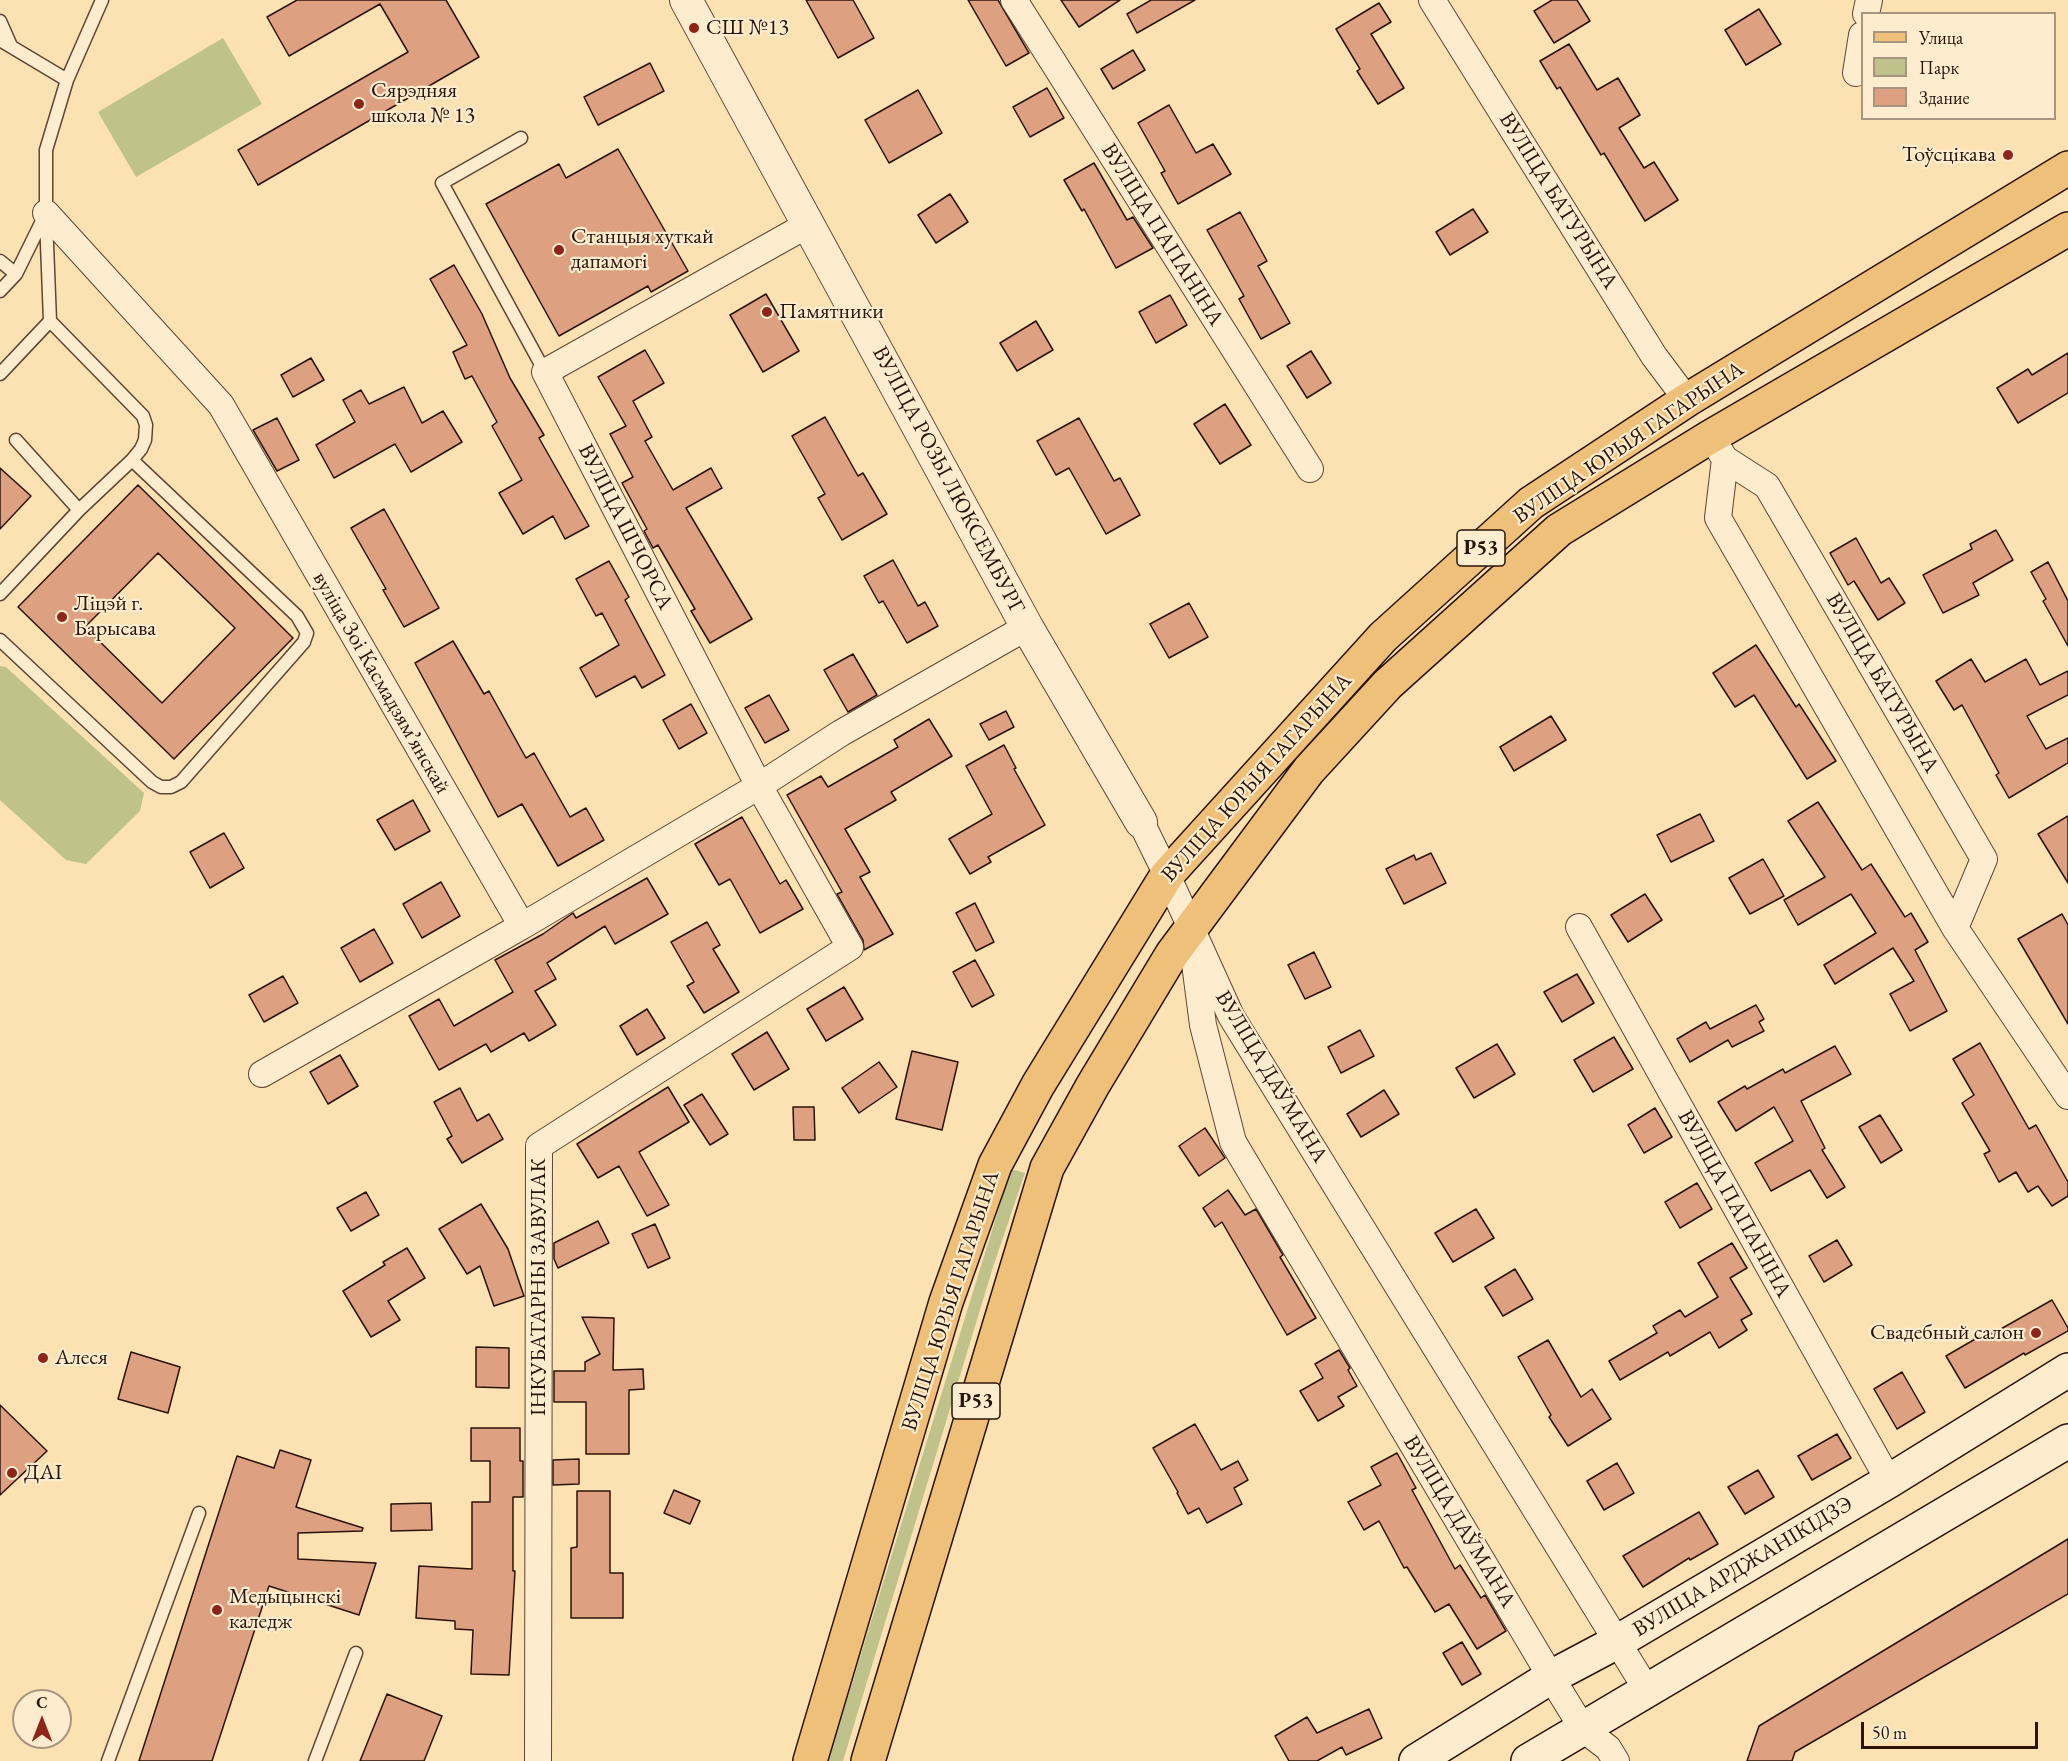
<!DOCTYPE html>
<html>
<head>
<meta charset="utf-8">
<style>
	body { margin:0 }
	#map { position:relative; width:2068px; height:1761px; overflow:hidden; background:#fce1b3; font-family:"EB Garamond",serif }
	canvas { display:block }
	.legend { position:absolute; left:1861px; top:12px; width:195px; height:108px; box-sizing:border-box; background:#fdecce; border:2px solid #a9957f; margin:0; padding:8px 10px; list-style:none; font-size:18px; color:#2b1309 }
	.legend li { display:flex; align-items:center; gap:12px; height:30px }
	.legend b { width:30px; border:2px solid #a9957f }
	.north { position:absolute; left:12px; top:1689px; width:60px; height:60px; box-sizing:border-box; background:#fdecce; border:2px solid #a9957f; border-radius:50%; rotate:0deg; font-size:16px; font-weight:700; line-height:24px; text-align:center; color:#2b1309 }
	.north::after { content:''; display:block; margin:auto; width:21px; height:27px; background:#8f2418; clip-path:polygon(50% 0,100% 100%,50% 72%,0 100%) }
	.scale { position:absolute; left:1861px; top:1722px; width:177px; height:27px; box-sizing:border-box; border:3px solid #2b1309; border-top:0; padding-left:8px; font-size:18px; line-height:21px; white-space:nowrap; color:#2b1309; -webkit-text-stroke:4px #fdecce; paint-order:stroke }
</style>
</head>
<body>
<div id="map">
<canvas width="2068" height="1761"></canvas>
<ul class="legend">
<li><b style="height:8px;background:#eec07a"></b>Улица</li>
<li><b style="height:16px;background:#c0c28c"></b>Парк</li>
<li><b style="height:16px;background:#dda081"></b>Здание</li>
</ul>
<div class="north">С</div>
<div class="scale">50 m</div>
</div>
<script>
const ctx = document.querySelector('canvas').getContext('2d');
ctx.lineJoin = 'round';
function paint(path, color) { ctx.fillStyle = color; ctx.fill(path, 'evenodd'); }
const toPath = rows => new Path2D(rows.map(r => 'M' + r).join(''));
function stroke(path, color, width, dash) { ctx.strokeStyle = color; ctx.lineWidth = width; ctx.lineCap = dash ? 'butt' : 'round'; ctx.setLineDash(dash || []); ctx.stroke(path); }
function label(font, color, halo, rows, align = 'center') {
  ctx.font = font + ' "EB Garamond",serif'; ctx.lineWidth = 4.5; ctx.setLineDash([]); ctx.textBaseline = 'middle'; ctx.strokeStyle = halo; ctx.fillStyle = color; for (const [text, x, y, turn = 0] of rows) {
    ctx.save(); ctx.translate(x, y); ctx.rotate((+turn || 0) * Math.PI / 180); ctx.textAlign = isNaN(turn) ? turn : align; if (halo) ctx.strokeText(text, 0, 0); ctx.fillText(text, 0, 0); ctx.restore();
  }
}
paint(toPath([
	[223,38,262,104,136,177,98,112],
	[0,666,6,667,144,793,140,811,86,864,66,860,0,800],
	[1011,1169,1025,1173,993,1267,843,1761,828,1761]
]), '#c0c28c');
const building = toPath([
	[297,0,446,0,479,57,258,185,238,150,408,52,380,4,289,56,267,17,297,0],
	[806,0,853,0,874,38,838,58,806,0],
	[968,0,998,0,1029,53,1006,66,968,0],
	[1061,0,1120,0,1079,27,1061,0],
	[1151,0,1195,0,1137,33,1127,14,1151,0],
	[1552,0,1577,0,1590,21,1554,43,1534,11,1552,0],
	[1379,3,1391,22,1371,34,1404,88,1378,104,1357,71,1360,69,1336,29,1379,3],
	[1759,9,1781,44,1746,65,1725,30,1759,9],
	[1569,44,1597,90,1618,78,1640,115,1619,128,1644,168,1654,162,1678,200,1645,221,1604,153,1601,155,1560,87,1557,89,1540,61,1569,44],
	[1133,50,1145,70,1113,89,1101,69,1133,50],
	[650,63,664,91,598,125,584,97,650,63],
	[1047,88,1064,118,1030,137,1013,107,1047,88],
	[918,90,942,133,889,163,865,120,918,90],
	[1169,105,1196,153,1213,144,1231,174,1178,204,1161,173,1165,171,1138,123,1169,105],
	[618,149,688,271,651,292,648,286,559,336,486,204,559,164,566,178,618,149],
	[1094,163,1127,220,1133,217,1153,248,1116,268,1084,209,1082,211,1064,180,1094,163],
	[950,194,968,222,936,243,918,215,950,194],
	[1473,209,1488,232,1450,255,1436,232,1473,209],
	[1240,212,1267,261,1258,266,1290,323,1261,339,1239,299,1244,296,1207,230,1240,212],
	[454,265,482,314,510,378,544,435,539,438,589,526,565,539,553,516,523,534,499,493,522,480,492,426,497,422,472,376,465,379,453,352,467,345,430,279,454,265],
	[766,294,799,351,763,372,730,315,766,294],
	[1170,295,1187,325,1156,343,1139,312,1170,295],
	[1036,321,1053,350,1017,371,1000,343,1036,321],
	[645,350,664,383,633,401,652,437,645,441,673,490,711,468,722,488,686,508,752,619,710,643,691,611,695,609,658,545,653,548,644,531,647,529,622,483,633,477,610,434,626,426,598,377,645,350],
	[1311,351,1331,383,1307,398,1287,366,1311,351],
	[2068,353,2068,393,2018,423,1997,388,2028,369,2032,375,2068,353],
	[311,358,324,380,293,397,281,375,311,358],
	[404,387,422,423,443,411,462,442,411,472,395,444,334,478,316,445,355,422,343,400,361,390,369,404,404,387],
	[1225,404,1251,445,1220,464,1194,424,1225,404],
	[825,417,858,476,863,473,887,514,842,540,818,498,825,494,792,436,825,417],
	[277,418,299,460,277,471,253,430,277,418],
	[1079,418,1114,481,1120,478,1140,515,1106,534,1069,468,1056,475,1037,441,1079,418],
	[0,468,31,496,0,529,0,468],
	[138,485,293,638,174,759,18,607,138,485],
	[158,553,235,628,162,703,85,627,158,553],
	[384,509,439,608,404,627,383,590,386,589,351,528,384,509],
	[1996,530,2013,560,1973,583,1979,595,1943,613,1923,575,1972,549,1970,544,1996,530],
	[1856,538,1881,583,1889,578,1905,603,1878,620,1854,581,1848,585,1830,553,1856,538],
	[893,560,918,606,925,602,938,626,907,643,883,601,879,603,864,576,893,560],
	[609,561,629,597,625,600,665,675,642,688,635,676,596,697,580,668,619,645,602,613,596,616,576,579,609,561],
	[2048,562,2068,601,2068,646,2043,601,2046,599,2031,572,2048,562],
	[1189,603,1208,637,1169,658,1150,624,1189,603],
	[453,641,484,694,489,691,526,758,534,753,570,817,586,808,604,840,558,866,522,804,498,817,415,663,453,641],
	[1756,645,1796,707,1799,704,1836,761,1807,779,1754,695,1735,707,1713,673,1756,645],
	[853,654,877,695,848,712,824,670,853,654],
	[1971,659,1985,682,2026,659,2040,685,2068,671,2068,695,2027,716,2046,749,2068,738,2068,763,2009,798,1996,775,1999,773,1962,705,1954,710,1936,681,1971,659],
	[769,695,789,730,765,743,745,708,769,695],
	[691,704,707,733,679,749,663,720,691,704],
	[1006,711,1014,727,989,740,980,724,1006,711],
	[1551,716,1566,740,1514,771,1500,747,1551,716],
	[929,719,952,756,891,792,896,800,845,829,870,872,860,877,893,934,864,950,863,940,837,894,842,892,787,795,821,776,828,787,898,747,894,740,929,719],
	[1004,745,1016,768,1014,769,1045,825,988,857,991,862,970,874,949,839,992,814,966,766,1004,745],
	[413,800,430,831,395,850,377,820,413,800],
	[1818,802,1862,870,1871,864,1905,917,1911,913,1928,942,1915,950,1947,1011,1910,1031,1890,994,1914,981,1893,948,1835,984,1824,965,1876,933,1851,894,1798,925,1784,900,1825,877,1788,821,1818,802],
	[1700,814,1714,841,1671,862,1657,835,1700,814],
	[2068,816,2068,883,2038,834,2068,816],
	[742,817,780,884,786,880,803,909,760,933,730,879,719,885,695,844,742,817],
	[224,833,244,868,210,888,190,852,224,833],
	[1431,853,1446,883,1404,904,1386,869,1414,855,1416,860,1431,853],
	[1763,859,1784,896,1750,914,1729,878,1763,859],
	[647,878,668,914,615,944,605,926,547,963,556,979,535,991,556,1025,529,1041,524,1033,491,1052,486,1044,439,1070,409,1016,439,999,454,1026,513,992,495,960,543,934,573,913,576,918,647,878],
	[441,882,460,916,422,938,403,904,441,882],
	[1645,894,1662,920,1628,942,1611,915,1645,894],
	[975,903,994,942,976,951,956,913,975,903],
	[2062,914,2068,925,2068,1024,2018,939,2062,914],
	[707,922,720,945,713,949,739,992,704,1013,687,986,694,982,671,942,707,922],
	[374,929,393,963,360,982,341,948,374,929],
	[1314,952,1331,987,1305,999,1288,965,1314,952],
	[975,960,994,995,972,1007,953,972,975,960],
	[1577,974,1594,1003,1562,1022,1544,992,1577,974],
	[283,976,298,1003,264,1022,249,995,283,976],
	[844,987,863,1019,826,1041,807,1009,844,987],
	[1756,1005,1764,1019,1759,1022,1764,1031,1732,1047,1728,1040,1690,1062,1677,1039,1706,1022,1710,1029,1756,1005],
	[647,1009,665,1038,637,1055,620,1026,647,1009],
	[1360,1030,1374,1056,1341,1073,1328,1047,1360,1030],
	[767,1032,789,1069,754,1090,732,1054,767,1032],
	[1614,1037,1633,1069,1593,1092,1574,1060,1614,1037],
	[1980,1043,2029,1129,2036,1125,2068,1182,2068,1196,2052,1206,2038,1186,2028,1192,2016,1172,1999,1182,1984,1154,1990,1151,1962,1103,1974,1095,1953,1059,1980,1043],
	[1497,1044,1515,1074,1474,1098,1456,1068,1497,1044],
	[1835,1046,1851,1074,1801,1101,1825,1148,1822,1150,1845,1187,1827,1198,1810,1170,1771,1191,1755,1163,1793,1141,1774,1107,1736,1131,1718,1102,1745,1086,1747,1089,1783,1069,1785,1073,1835,1046],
	[912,1051,958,1062,942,1130,896,1119,912,1051],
	[340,1055,358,1086,328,1104,310,1072,340,1055],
	[879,1062,897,1087,859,1113,842,1088,879,1062],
	[668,1087,689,1122,639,1152,669,1205,647,1216,619,1166,598,1178,577,1144,668,1087],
	[460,1088,477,1121,489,1114,503,1139,462,1163,447,1139,452,1136,434,1102,460,1088],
	[1384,1090,1399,1114,1361,1137,1347,1114,1384,1090],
	[702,1094,728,1134,710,1145,684,1105,702,1094],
	[793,1107,814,1107,815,1140,794,1140,793,1107],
	[1655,1108,1672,1137,1644,1153,1628,1125,1655,1108],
	[1880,1115,1902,1150,1881,1163,1859,1127,1880,1115],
	[1205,1128,1225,1158,1199,1176,1179,1146,1205,1128],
	[1697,1183,1712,1209,1680,1228,1665,1202,1697,1183],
	[1228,1190,1245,1215,1256,1209,1283,1255,1280,1257,1316,1318,1287,1335,1222,1222,1215,1227,1203,1208,1228,1190],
	[366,1192,379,1215,351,1231,337,1208,366,1192],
	[481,1204,508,1249,524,1296,494,1306,480,1266,467,1274,439,1229,481,1204],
	[1476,1209,1494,1238,1453,1262,1435,1233,1476,1209],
	[598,1221,609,1243,558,1268,554,1259,554,1243,598,1221],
	[655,1224,670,1258,648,1268,632,1234,655,1224],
	[1837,1240,1852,1265,1824,1282,1809,1256,1837,1240],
	[1732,1243,1747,1268,1730,1278,1752,1314,1741,1320,1747,1330,1719,1348,1710,1332,1670,1356,1668,1352,1620,1380,1609,1361,1657,1333,1653,1326,1680,1310,1685,1317,1718,1297,1698,1263,1732,1243],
	[407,1248,425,1278,388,1301,400,1320,371,1337,343,1291,385,1265,383,1262,407,1248],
	[1515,1269,1533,1299,1503,1316,1485,1287,1515,1269],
	[2052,1300,2068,1328,2068,1331,2025,1355,2024,1353,1965,1388,1946,1356,1989,1331,1992,1334,2052,1300],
	[582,1317,614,1318,613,1370,643,1369,644,1389,629,1390,629,1454,586,1454,586,1402,554,1402,554,1371,585,1371,585,1362,600,1354,582,1317],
	[1548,1340,1581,1397,1592,1389,1611,1419,1568,1446,1549,1417,1551,1415,1518,1357,1548,1340],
	[476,1347,509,1348,509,1388,476,1387,476,1347],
	[1339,1350,1350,1368,1348,1370,1357,1386,1338,1397,1344,1406,1318,1421,1300,1391,1323,1378,1315,1364,1339,1350],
	[131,1352,180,1367,168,1413,118,1399,131,1352],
	[1902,1372,1925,1412,1897,1429,1874,1389,1902,1372],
	[0,1405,47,1451,0,1495,0,1405],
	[1195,1424,1221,1470,1238,1461,1248,1480,1234,1488,1242,1504,1207,1523,1199,1508,1188,1514,1177,1493,1178,1492,1153,1448,1195,1424],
	[471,1428,520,1428,520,1461,523,1461,523,1497,513,1497,513,1571,515,1571,509,1675,471,1674,473,1630,455,1629,455,1621,416,1618,419,1566,472,1569,472,1502,490,1502,490,1461,471,1461,471,1428],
	[1837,1434,1851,1458,1812,1480,1798,1456,1837,1434],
	[280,1450,311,1460,296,1507,363,1528,362,1531,298,1533,298,1559,376,1563,359,1615,269,1586,212,1761,139,1761,237,1456,274,1468,280,1450],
	[1397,1453,1416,1488,1412,1490,1455,1569,1460,1565,1481,1598,1485,1595,1506,1631,1477,1649,1449,1604,1435,1612,1407,1567,1404,1568,1379,1521,1364,1530,1348,1502,1381,1485,1371,1467,1397,1453],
	[579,1459,579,1484,553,1485,553,1460,579,1459],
	[1617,1463,1634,1493,1604,1510,1587,1481,1617,1463],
	[1758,1470,1774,1497,1745,1514,1728,1487,1758,1470],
	[674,1490,700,1501,690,1524,664,1513,674,1490],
	[577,1491,610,1491,610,1573,623,1573,623,1618,571,1618,571,1548,577,1547,577,1491],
	[431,1503,432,1530,391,1531,391,1504,431,1503],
	[1699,1512,1718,1544,1690,1560,1689,1558,1643,1587,1623,1556,1699,1512],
	[2068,1539,2068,1594,1795,1752,1792,1761,1747,1761,1759,1726,2068,1539],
	[1462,1642,1481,1674,1462,1685,1443,1653,1462,1642],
	[387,1694,442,1716,424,1761,360,1761,387,1694],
	[1369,1709,1382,1738,1346,1755,1342,1747,1317,1761,1289,1761,1275,1736,1307,1717,1317,1733,1369,1709]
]);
paint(building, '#dda081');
stroke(building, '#2b1309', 1.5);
const service = toPath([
	[0,21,11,46],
	[0,40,67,80],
	[521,138,442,183,545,372],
	[0,261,16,274],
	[0,291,16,274,46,213,46,150,67,80,102,0],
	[0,374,50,321,46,218],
	[16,440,79,510],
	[0,594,79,510,132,460,141,449,145,440,146,425,143,416,50,321],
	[0,640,152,782,161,787,171,787,181,782,304,642,307,633,297,616,132,460],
	[108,1761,199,1513],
	[315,1761,356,1653]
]);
const minor = toPath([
	[1014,0,1310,469],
	[1432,0,1654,356,1687,400],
	[1866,14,1869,0],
	[1856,73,1862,35],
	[46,213,221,405,522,926,262,1074],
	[1718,448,1725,459,1767,486,1984,859,1955,928],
	[1725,459,1718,518,1955,928,2068,1096],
	[1141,822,1167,875,1231,1016,1647,1690],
	[522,926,759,786,841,733,1027,627],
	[1579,927,1889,1481],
	[1194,956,1203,1025,1233,1142,1551,1677,1583,1729,1608,1748,1616,1761],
	[538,1761,539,1146,850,947,759,786,545,372,809,224]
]);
const tertiary = toPath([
	[686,0,1027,627,1141,822]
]);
const secondary = toPath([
	[1416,1761,1551,1677,1617,1642,1889,1481,2068,1370],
	[1528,1761,2068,1441]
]);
const primary = toPath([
	[810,1761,946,1302,995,1165,1038,1085,1167,875,1383,637,1531,503,1687,400,2068,168],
	[868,1761,1047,1168,1093,1085,1172,954,1309,770,1388,684,1559,530,1710,437,2068,229]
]);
stroke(service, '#5f4634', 15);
stroke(minor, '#5f4634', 28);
stroke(tertiary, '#5f4634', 34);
stroke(secondary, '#2b1309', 36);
stroke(primary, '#2b1309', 36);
stroke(service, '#fdecce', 12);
stroke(minor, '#fdecce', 26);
stroke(tertiary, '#fdecce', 32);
stroke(secondary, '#fdecce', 33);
stroke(primary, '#eec07a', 33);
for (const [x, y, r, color] of [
	[694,28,6,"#8f2418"],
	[359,104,6,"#8f2418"],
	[2008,155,6,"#8f2418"],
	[559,250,6,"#8f2418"],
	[767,312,6,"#8f2418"],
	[62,617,6,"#8f2418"],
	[2036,1333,6,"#8f2418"],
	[43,1358,6,"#8f2418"],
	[12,1473,6,"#8f2418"],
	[217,1610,6,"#8f2418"]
]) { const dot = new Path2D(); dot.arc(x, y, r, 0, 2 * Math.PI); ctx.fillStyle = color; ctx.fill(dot); stroke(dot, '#fdecce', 2); }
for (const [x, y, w] of [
	[1481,548,48],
	[976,1401,48]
]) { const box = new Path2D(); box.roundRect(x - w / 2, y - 18, w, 36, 4.5); ctx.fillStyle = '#fdecce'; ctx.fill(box); stroke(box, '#2b1309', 1.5); }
label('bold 21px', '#2b1309', null, [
	["Р53",1481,548],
	["Р53",976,1401]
]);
label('22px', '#2b1309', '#fdecce', [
	["СШ №13",706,28],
	["Сярэдняя",371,91],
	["школа № 13",371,116],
	["Тоўсцікава",1996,155,"right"],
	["Станцыя хуткай",571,237],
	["дапамогі",571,262],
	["Памятники",779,312],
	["Ліцэй г.",74,604],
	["Барысава",74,629],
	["Свадебный салон",2024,1333,"right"],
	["Алеся",55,1358],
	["ДАІ",24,1473],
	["Медыцынскі",229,1597],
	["каледж",229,1622]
], 'left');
label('22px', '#2b1309', '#fdecce', [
	["ВУЛІЦА БАТУРЫНА",1558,201,58],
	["ВУЛІЦА ПАПАНІНА",1162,235,58],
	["ВУЛІЦА ЮРЫЯ ГАГАРЫНА",1629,443,-34],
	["ВУЛІЦА РОЗЫ ЛЮКСЕМБУРГ",948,480,62],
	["ВУЛІЦА ШЧОРСА",625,527,63],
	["вуліца Зоі Касмадзямʼянскай",381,683,60],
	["ВУЛІЦА БАТУРЫНА",1882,683,60],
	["ВУЛІЦА ЮРЫЯ ГАГАРЫНА",1257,778,-48],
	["ВУЛІЦА ДАЎМАНА",1271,1077,59],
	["ВУЛІЦА ПАПАНІНА",1734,1204,61],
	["ІНКУБАТАРНЫ ЗАВУЛАК",539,1287,-90],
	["ВУЛІЦА ЮРЫЯ ГАГАРЫНА",951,1301,-72],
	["ВУЛІЦА ДАЎМАНА",1459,1522,59],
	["ВУЛІЦА АРДЖАНІКІДЗЭ",1743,1567,-31]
]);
</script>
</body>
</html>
